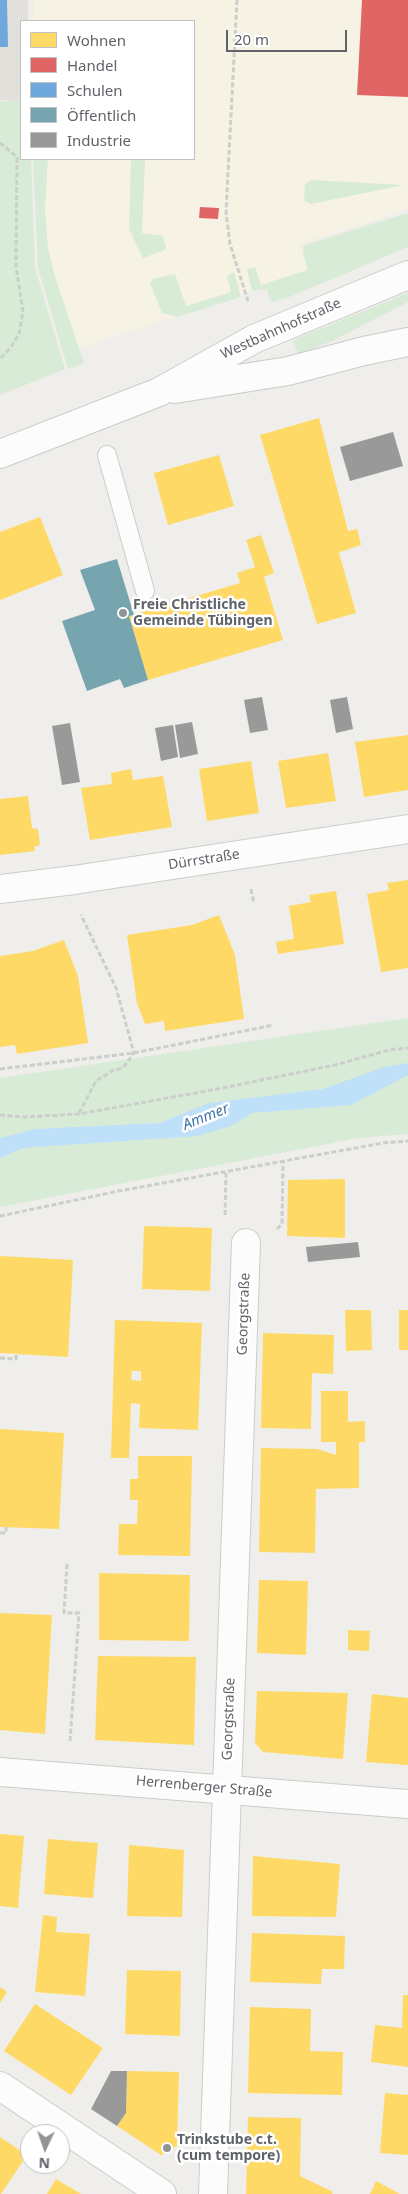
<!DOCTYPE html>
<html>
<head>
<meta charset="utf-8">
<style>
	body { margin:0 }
	#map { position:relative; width:408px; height:2194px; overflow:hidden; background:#efeeea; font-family:"Noto Sans",sans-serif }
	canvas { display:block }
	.legend { position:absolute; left:20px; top:20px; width:175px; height:140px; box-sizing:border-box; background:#fff; border:1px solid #bfc1c3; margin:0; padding:6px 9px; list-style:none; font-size:15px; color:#5f6368 }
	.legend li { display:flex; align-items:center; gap:10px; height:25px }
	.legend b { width:25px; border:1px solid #bfc1c3 }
	.north { position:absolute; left:20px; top:2124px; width:50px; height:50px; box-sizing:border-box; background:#fff; border:1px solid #bfc1c3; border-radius:50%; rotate:183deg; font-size:14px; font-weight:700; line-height:20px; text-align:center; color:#5f6368 }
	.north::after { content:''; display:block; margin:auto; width:18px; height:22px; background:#919496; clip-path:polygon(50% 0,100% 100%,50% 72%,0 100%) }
	.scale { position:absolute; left:226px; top:30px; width:121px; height:22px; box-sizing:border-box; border:2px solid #5f6368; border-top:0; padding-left:6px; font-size:15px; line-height:18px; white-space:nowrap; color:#5f6368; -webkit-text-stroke:4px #fff; paint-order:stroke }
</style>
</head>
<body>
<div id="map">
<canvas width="408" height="2194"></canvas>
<ul class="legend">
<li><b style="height:14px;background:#ffd966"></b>Wohnen</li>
<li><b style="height:14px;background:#e06666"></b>Handel</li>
<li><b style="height:14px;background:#6fa8dc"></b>Schulen</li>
<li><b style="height:14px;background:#76a5af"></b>Öffentlich</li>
<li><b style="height:14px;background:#999"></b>Industrie</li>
</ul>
<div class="north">N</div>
<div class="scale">20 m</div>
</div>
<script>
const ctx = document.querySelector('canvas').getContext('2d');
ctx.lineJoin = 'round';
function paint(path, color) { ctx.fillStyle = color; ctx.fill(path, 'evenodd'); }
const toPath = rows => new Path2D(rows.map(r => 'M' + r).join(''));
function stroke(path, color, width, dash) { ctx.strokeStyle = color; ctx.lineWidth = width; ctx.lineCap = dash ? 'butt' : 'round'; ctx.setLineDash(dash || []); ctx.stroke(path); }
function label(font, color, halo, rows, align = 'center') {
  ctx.font = font + ' "Noto Sans",sans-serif'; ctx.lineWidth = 5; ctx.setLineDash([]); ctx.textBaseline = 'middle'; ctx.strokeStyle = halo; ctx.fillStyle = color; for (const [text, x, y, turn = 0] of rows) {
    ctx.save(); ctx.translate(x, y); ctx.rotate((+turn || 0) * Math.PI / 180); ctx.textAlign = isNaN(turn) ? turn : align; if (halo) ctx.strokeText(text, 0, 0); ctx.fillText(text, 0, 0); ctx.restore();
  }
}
paint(toPath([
	[34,0,408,0,408,209,300,244,308,273,64,353,40,269,35,159,194,159,194,21,33,21]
]), '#f7f3e4');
paint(toPath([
	[0,0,28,0,28,21,21,21,21,101,0,100]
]), '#e2e0da');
paint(toPath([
	[0,101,21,101,21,159,31,159,35,268,65,369,0,395],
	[33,159,48,159,45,209,48,248,55,277,84,363,68,369,38,268],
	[131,159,164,159,145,159,142,233,163,236,166,247,165,250,143,258,129,229],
	[312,180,404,185,311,204,305,201,304,197,305,184],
	[408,213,408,247,287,298,271,302,267,289,252,291,247,269,255,267,261,285,307,270,303,251,305,245],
	[234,272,241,297,177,317,162,313,150,283,153,279,175,274,186,306,231,292,227,276],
	[408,293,408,302,332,341,298,354,293,340],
	[408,1018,408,1134,359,1138,0,1207,0,1078]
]), '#d8ebd6');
paint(toPath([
	[408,1063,408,1075,351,1105,252,1113,231,1126,197,1136,23,1148,0,1158,0,1138,35,1129,160,1123,209,1103,323,1089,384,1067]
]), '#bfe0f9');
paint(toPath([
	[319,418,348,531,357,529,361,545,337,553,339,553,356,613,317,624,260,435],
	[219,455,234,506,168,525,154,473],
	[40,517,63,575,0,600,0,532],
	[261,535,274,573,264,577,283,640,148,680,129,616,240,583,237,573,255,567,246,540],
	[408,735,408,790,364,797,355,742],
	[328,753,336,801,286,808,278,761],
	[251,761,259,813,207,821,199,769],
	[131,769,133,780,163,776,172,827,90,840,81,788,112,784,111,773],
	[28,796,32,828,38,829,40,845,34,847,35,851,0,855,0,799],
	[408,880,408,968,381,972,367,894,389,890,387,883],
	[336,891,344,944,278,954,276,942,294,939,289,906,311,902,309,895],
	[219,915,235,955,244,1019,165,1031,164,1021,145,1024,137,1003,127,935,192,925],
	[64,940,78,976,88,1043,17,1054,15,1045,0,1047,0,956,33,951],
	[345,1179,345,1238,287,1236,288,1180],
	[144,1226,212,1228,210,1291,142,1289],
	[0,1256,73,1260,68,1357,0,1353],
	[345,1310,371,1310,372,1350,346,1351],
	[399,1310,408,1310,408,1350,399,1350],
	[115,1320,202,1323,198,1430,139,1428,140,1404,131,1403,129,1458,111,1458],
	[132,1371,141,1371,141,1381,131,1380],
	[263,1333,334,1335,333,1374,312,1373,311,1429,261,1428],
	[321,1391,348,1391,348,1422,365,1421,365,1442,359,1442,359,1488,316,1489,315,1553,259,1552,261,1448,317,1449,336,1455,336,1442,321,1442],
	[0,1429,64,1433,59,1529,0,1527],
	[138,1456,192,1456,190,1556,118,1555,119,1524,137,1524,138,1500,130,1500,130,1479,138,1479],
	[99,1573,190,1575,189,1641,99,1640],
	[259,1580,308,1581,306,1655,257,1653],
	[0,1613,52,1615,45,1734,0,1730],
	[348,1630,370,1631,369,1651,348,1650],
	[98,1656,196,1657,194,1745,95,1740],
	[257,1691,348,1693,343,1759,263,1752,255,1743],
	[372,1694,408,1698,408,1765,366,1762],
	[0,1834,24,1836,18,1908,0,1906],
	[48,1839,98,1843,93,1898,44,1894],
	[129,1845,184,1850,182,1917,127,1916],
	[253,1856,340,1864,336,1917,252,1916],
	[43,1915,57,1917,56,1932,90,1934,85,1996,35,1992],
	[252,1933,345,1936,344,1969,322,1969,321,1984,250,1982],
	[127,1970,181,1971,180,2036,125,2034],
	[0,1987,7,1992,0,2003],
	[403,1995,408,1995,408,2067,371,2062,375,2025,402,2028],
	[35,2004,103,2048,71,2095,4,2051],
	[250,2007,311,2009,310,2051,343,2052,342,2095,248,2093],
	[127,2071,179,2072,177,2146,161,2155,117,2126,126,2113],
	[385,2093,408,2095,408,2155,380,2153],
	[248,2117,301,2118,300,2176,333,2192,332,2194,246,2194],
	[0,2137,27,2155,1,2194,0,2194],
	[56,2179,81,2194,47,2194],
	[376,2181,400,2194,370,2194]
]), '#ffd966');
paint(toPath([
	[362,0,408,0,408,97,357,95],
	[200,207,219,208,218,219,199,218]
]), '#e06666');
paint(toPath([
	[0,0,7,0,8,47,0,47]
]), '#6fa8dc');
paint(toPath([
	[117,559,134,615,129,616,148,680,124,688,120,679,87,691,62,621,95,610,80,570]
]), '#76a5af');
paint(toPath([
	[393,432,403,466,350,481,340,447],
	[262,697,268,730,250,733,244,700],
	[347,697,353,729,336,733,330,700],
	[192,722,198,754,180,758,175,725],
	[70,723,80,782,62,785,52,726],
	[173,725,178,757,161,761,155,728],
	[358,1242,360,1257,308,1262,306,1247],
	[111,2071,127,2071,126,2113,117,2126,91,2109]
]), '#999');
const lane = toPath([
	[107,455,145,591]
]);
const street = toPath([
	[0,889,74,880,408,829],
	[0,1772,408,1804],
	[0,2086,162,2194],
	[213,2194,246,1243]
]);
const secondary = toPath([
	[175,389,288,371,364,351,408,342],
	[0,454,159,392,254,339,408,275]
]);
stroke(lane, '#cbcccc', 20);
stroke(street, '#cbcccc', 30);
stroke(secondary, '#cacacb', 30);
stroke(toPath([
	[237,0,226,212,230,244,248,301],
	[0,143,17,157,16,267,23,311,19,334,11,347,0,359],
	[251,889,254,904],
	[0,1069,134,1053,274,1025],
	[79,1113,96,1081,112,1071,123,1068,134,1053,116,988,81,915],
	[0,1115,23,1117,79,1114,223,1088,335,1065,389,1050,408,1048],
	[225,1215,226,1173],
	[0,1216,119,1191,383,1143,408,1141],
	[277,1229,282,1224,283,1162],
	[0,1358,16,1359,16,1354],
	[0,1533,6,1533,6,1527],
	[67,1564,64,1613,79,1613,70,1742]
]), '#cacfcc', 3, [5, 2.5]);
stroke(lane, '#fdfcfc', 18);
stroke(street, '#fdfcfc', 28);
stroke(secondary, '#fdfcfc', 28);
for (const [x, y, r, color] of [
	[123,613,5,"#919496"],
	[167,2148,5,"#919496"]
]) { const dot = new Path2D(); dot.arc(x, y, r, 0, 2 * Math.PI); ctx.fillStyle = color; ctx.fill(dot); stroke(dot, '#fff', 2); }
label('14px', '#5f6368', '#fff', [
	["Westbahnhofstraße",281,329,-24],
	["Dürrstraße",204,860,-9],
	["Georgstraße",244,1314,-88],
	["Georgstraße",229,1719,-88],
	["Herrenberger Straße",204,1787,5]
]);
label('bold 14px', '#5f6368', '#fff', [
	["Freie Christliche",133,605],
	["Gemeinde Tübingen",133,621],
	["Trinkstube c.t.",177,2140],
	["(cum tempore)",177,2156]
], 'left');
label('italic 15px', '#4174aa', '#fff', [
	["Ammer",206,1117,-22]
]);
</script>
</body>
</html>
